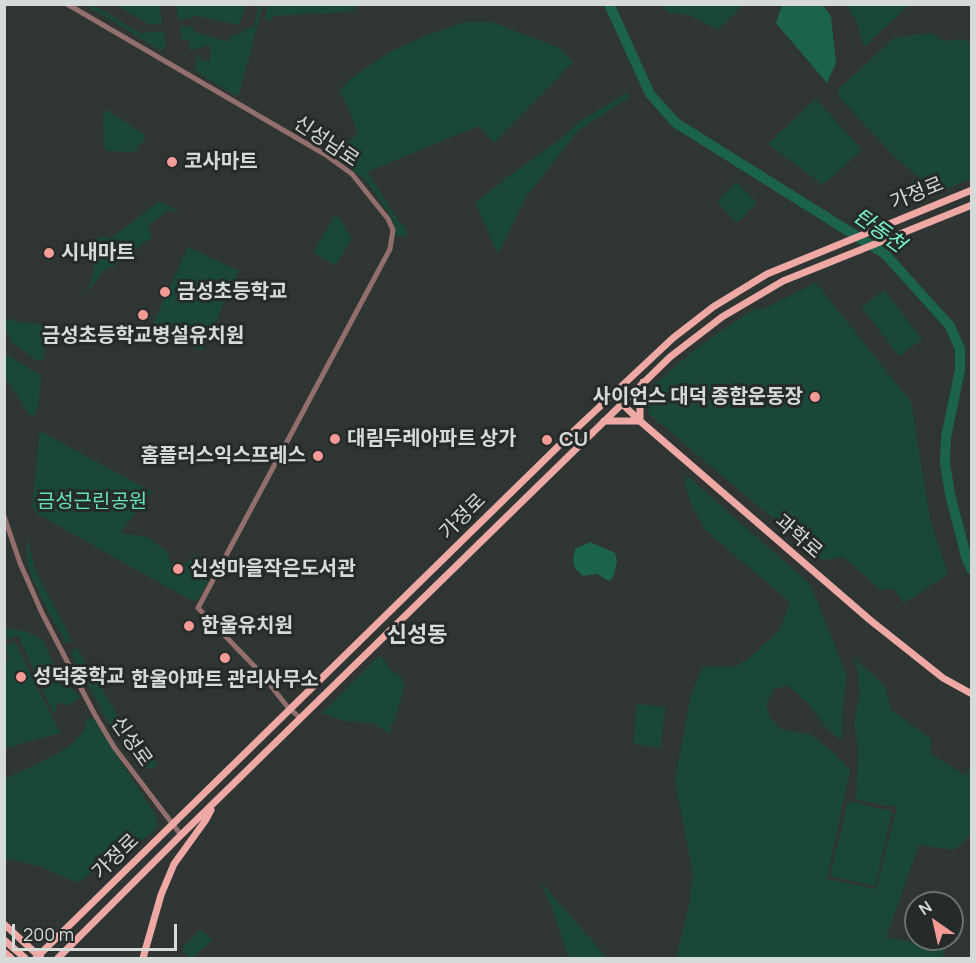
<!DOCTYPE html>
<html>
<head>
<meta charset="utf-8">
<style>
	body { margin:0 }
	#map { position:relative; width:976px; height:963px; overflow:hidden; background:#2f3533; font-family:Manrope,sans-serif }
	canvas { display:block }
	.frame { position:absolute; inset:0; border:6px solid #d6dad8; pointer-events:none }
	.north { position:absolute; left:904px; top:891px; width:60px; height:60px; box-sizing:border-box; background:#252b29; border:2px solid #6c716f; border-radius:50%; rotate:326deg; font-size:16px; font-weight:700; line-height:24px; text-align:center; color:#d6dad8 }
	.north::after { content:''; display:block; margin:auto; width:21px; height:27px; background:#f59b96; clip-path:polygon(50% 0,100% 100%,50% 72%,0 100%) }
	.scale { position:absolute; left:12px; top:924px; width:165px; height:27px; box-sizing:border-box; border:3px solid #d6dad8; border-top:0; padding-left:8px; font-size:18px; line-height:21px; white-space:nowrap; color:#d6dad8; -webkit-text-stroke:4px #252b29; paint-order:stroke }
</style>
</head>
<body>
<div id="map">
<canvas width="976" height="963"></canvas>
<div class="frame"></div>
<div class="north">N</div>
<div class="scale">200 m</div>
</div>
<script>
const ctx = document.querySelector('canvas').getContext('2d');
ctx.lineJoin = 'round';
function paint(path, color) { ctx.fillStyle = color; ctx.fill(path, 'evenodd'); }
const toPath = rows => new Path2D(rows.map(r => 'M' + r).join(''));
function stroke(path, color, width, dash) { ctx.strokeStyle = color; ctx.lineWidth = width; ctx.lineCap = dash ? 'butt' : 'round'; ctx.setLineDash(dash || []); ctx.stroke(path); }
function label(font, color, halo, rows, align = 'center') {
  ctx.font = font + ' Manrope,"Noto Sans KR",sans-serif'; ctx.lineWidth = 6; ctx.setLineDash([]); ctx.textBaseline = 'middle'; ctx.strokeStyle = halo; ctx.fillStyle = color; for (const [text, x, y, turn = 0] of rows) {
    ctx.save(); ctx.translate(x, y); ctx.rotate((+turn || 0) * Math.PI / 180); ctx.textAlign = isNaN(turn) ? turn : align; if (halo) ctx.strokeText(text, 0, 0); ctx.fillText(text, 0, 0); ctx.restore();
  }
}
paint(toPath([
	[86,5,94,5,140,33,164,31,166,47,161,51],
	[117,5,159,5,162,23,150,25],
	[176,5,176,4,246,5,239,25,197,16,178,20],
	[259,5,263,5,239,94,236,96,195,71,197,63,196,54,200,56,200,60,209,62,212,46,203,45,202,48,190,50,189,39,182,40,180,28,184,26,194,28,194,32,229,42,231,36,240,34,248,28,253,28],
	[268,5,355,5,355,11,272,16,272,21,267,21,265,18],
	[662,5,743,5,718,30,689,15,668,13],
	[846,5,909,5,864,47,857,23],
	[465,22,492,22,559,48,573,62,494,143,479,126,367,172,399,222,406,228,407,237,396,236,395,225,388,212,367,182,333,154,358,134,346,102,339,91,350,79,390,52,427,35],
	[932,33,943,41,963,39,972,44,971,179,937,193,894,156,838,96,839,89,894,38],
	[627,93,630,97,578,131,526,197,498,254,475,203,509,176,563,137,579,122],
	[816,99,862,150,823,185,768,144],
	[105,111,108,111,144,134,145,138,134,152,108,151,104,147,103,113],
	[736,182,757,202,737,223,717,202],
	[159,201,180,212,168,211,148,225,152,237,119,263,103,271,90,289,77,296,88,288,93,275,97,239,100,237,111,238],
	[335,215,341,220,352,239,335,265,316,254,314,251],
	[188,247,239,271,202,351,152,326],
	[816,283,911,402,930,519,948,574,904,603,893,589,881,590,843,557,822,560,649,414,647,397,652,386,699,346,751,311,768,307],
	[884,290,922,339,899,356,862,307],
	[11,318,13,321,47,325,43,359,38,361,13,344,5,328,5,321],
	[4,353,41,376,38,408,33,416,28,413,7,380,5,380],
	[40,431,152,492,120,533,147,537,168,552,171,563,184,564,197,554,215,569,198,599,192,601,36,513,32,506],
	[686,475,810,584,847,676,842,712,842,740,826,728,811,707,788,685,774,689,766,705,770,718,781,729,811,735,832,751,850,770,827,879,876,889,897,807,856,800,858,749,854,721,860,695,857,668,852,656,885,686,891,710,931,739,930,753,966,776,971,765,971,834,955,850,919,845,886,938,945,946,943,958,676,958,690,901,693,874,675,781,690,699,702,667,736,666,746,661,780,630,790,602,705,530,690,502,685,486],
	[27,535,34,567,72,641,68,643,66,643,49,612,31,576,27,563],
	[5,628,28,632,43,641,56,669,80,698,68,706,61,702,56,705,56,711,53,713,18,635,5,639],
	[15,642,60,733,5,748,5,663,9,660,5,646],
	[76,647,123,724,158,765,151,769,138,766,108,722,71,653],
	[380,655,391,670,401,677,404,687,395,720,390,727,391,731,388,733,374,723,345,721,322,713],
	[637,704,665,707,661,748,633,744],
	[87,718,93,718,156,816,158,827,122,857,107,860,78,883,42,867,5,858,5,777,7,778,56,755,72,744,84,731],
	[848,801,892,811,875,886,830,876],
	[540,882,548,890,607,958,569,958,551,904],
	[201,929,212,940,193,958,190,958,181,949]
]), '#1a4838');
paint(toPath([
	[782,5,823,5,831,17,836,63,827,83,776,23],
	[590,542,615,553,617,561,614,576,609,581,597,574,583,576,575,568,573,560,575,549]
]), '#1b634c');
stroke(toPath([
	[609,4,650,94,676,123,885,254,950,326,960,349,960,370,946,437,945,463,950,494,967,560,972,570]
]), '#1b634c', 10);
stroke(toPath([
	[67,4,326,155,352,174,388,219,393,230,390,249,198,608,261,673,286,705,301,719],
	[4,516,20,563,42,613,95,715,114,747,181,835]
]), '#926f6c', 5);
stroke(toPath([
	[612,394,640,421,870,620,943,678,972,694],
	[604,421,640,421],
	[640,421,640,395,643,382],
	[4,924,41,958],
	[4,940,25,958],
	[4,952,11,958],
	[36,958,578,427,673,338,713,307,767,274,972,190],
	[58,958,181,835,670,357,722,317,783,281,972,205],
	[143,958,161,895,174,864,205,821,211,810]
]), '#efa9a4', 7);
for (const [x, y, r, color] of [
	[172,162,6,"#f59b96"],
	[49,253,6,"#f59b96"],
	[165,292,6,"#f59b96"],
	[143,315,6,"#f59b96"],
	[815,397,6,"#f59b96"],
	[335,439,6,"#f59b96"],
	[547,440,6,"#f59b96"],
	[318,456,6,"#f59b96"],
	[178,569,6,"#f59b96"],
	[189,626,6,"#f59b96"],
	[225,658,6,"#f59b96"],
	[21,677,6,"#f59b96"]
]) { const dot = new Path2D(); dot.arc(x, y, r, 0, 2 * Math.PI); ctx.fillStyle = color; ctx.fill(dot); stroke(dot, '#252b29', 2); }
label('20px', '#d6dad8', '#252b29', [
	["신성남로",326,142,34],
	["가정로",917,194,-22],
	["가정로",463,517,-45],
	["과학로",798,537,41],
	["신성로",131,742,55],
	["가정로",116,857,-44]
]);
label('bold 20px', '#d6dad8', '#252b29', [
	["코사마트",184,162],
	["시내마트",61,253],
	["금성초등학교",177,292],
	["금성초등학교병설유치원",143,336,"center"],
	["사이언스 대덕 종합운동장",803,397,"right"],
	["대림두레아파트 상가",347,439],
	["CU",559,440],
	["홈플러스익스프레스",306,456,"right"],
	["신성마을작은도서관",190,569],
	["한울유치원",201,626],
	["성덕중학교",33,677],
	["한울아파트 관리사무소",225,680,"center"]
], 'left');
label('20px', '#64e1b6', '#252b29', [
	["금성근린공원",92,502]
]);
label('italic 21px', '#79f6ca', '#252b29', [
	["탄동천",879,231,36]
]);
label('bold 22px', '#d6dad8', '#252b29', [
	["신성동",417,636]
]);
</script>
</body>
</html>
